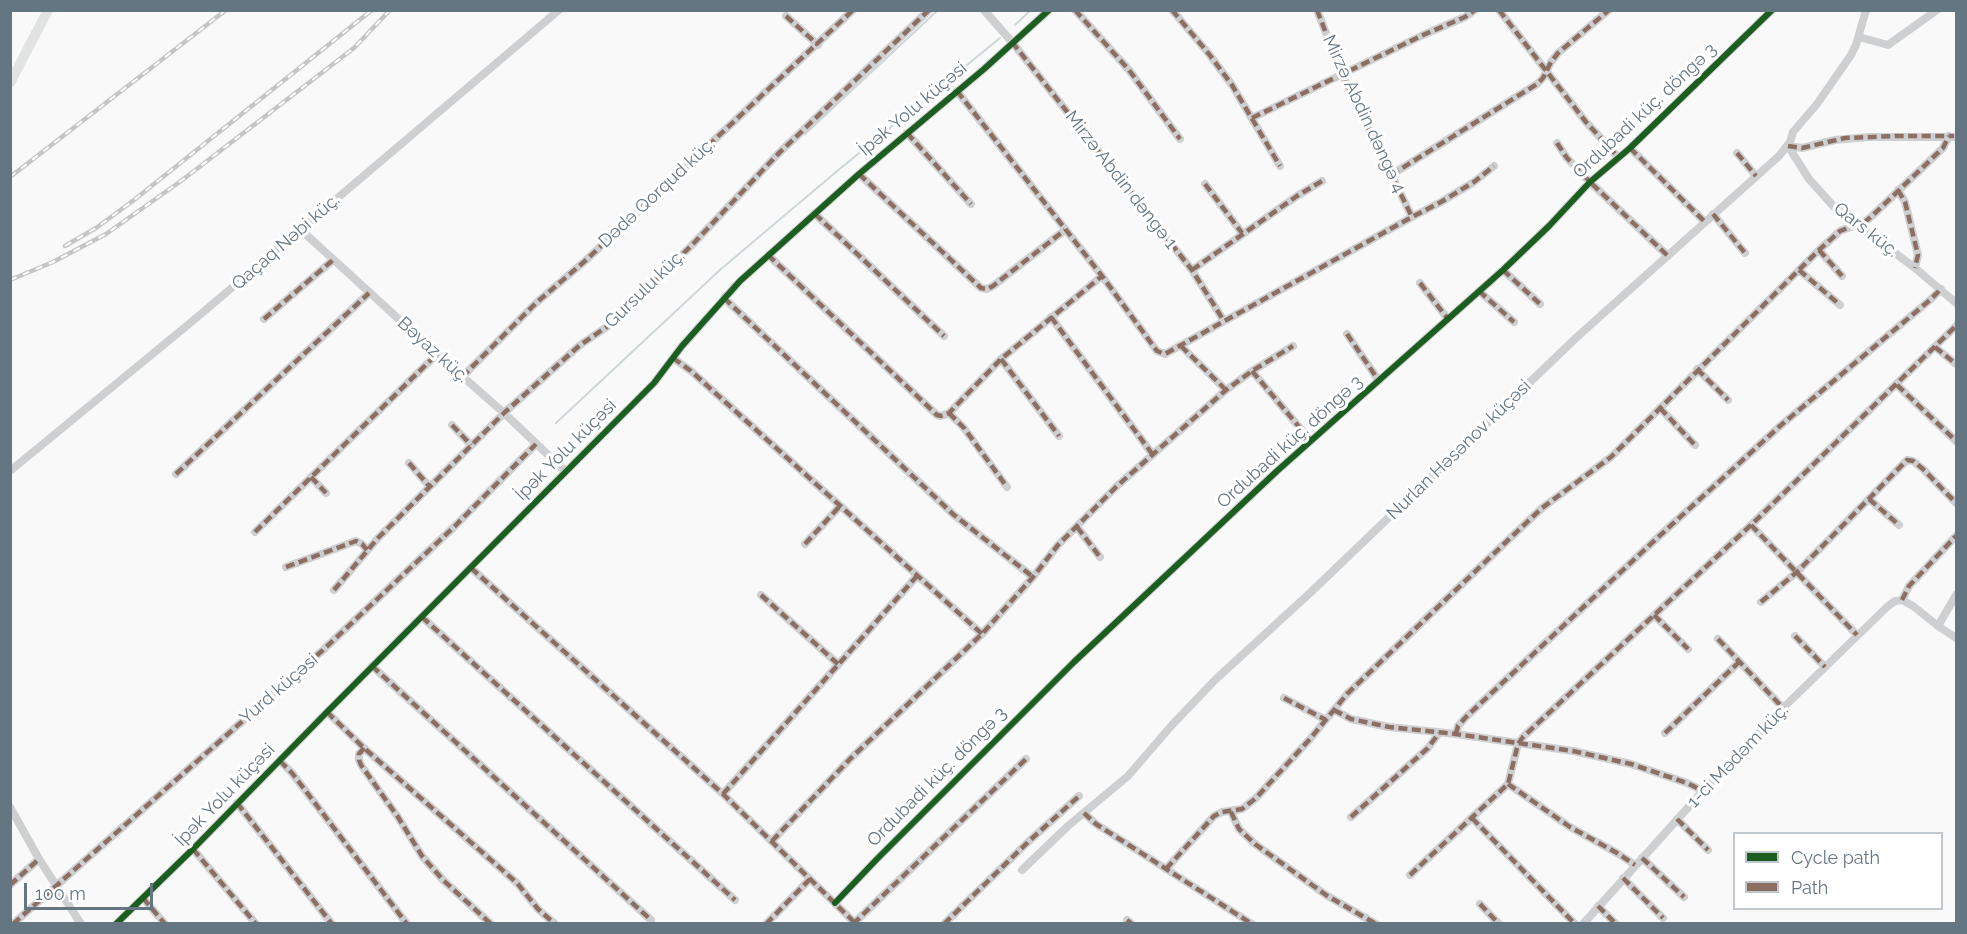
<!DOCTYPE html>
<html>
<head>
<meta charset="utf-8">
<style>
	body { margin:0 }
	#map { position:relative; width:1967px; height:934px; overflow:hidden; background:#f9f9f9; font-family:Raleway,sans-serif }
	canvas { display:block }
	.frame { position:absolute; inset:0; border:12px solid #657683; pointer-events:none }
	.legend { position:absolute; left:1733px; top:832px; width:210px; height:78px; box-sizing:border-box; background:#fff; border:2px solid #c1c8cd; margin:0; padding:8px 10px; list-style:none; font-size:18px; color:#657683 }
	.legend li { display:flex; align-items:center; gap:12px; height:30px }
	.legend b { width:30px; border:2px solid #c1c8cd }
	.scale { position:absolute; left:24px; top:883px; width:129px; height:27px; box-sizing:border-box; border:3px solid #657683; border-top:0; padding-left:8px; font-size:18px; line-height:21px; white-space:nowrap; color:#657683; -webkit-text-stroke:4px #fff; paint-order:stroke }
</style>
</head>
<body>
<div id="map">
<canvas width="1967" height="934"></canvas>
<div class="frame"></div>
<ul class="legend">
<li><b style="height:8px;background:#1b5e20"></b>Cycle path</li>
<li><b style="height:8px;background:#8d6e63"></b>Path</li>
</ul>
<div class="scale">100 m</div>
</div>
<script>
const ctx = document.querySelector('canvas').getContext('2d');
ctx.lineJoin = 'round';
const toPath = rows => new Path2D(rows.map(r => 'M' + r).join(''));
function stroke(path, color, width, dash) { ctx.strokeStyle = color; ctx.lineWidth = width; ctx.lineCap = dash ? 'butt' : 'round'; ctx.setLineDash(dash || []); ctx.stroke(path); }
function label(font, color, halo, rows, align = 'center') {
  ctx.font = font + ' Raleway,sans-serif'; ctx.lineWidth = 6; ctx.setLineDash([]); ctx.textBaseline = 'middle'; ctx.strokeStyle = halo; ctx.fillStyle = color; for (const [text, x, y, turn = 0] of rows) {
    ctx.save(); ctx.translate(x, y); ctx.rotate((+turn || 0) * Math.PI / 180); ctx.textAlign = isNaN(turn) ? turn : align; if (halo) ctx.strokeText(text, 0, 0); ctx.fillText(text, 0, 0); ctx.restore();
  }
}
stroke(toPath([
	[1015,25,1031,10],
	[805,134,938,10],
	[556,423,721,269,836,172,1000,38]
]), '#ced6d9', 2);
stroke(toPath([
	[984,10,1012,42,1192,270,1224,321],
	[1075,10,1129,70,1180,139],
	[1172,10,1209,54,1232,85,1280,166],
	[1317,10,1342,74,1412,217],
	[1499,10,1586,122,1618,157],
	[786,16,818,45],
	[1859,37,1888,45,1937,10],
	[957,91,1102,276,1157,351,1165,354,1412,217,1441,202,1474,182,1494,166],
	[1252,118,1423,35,1465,17,1475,10],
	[907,133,971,204],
	[1557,143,1567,158,1590,182,1668,256],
	[1788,146,1809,179,1835,208,1915,268,1956,303],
	[1788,146,1802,148,1835,140,1869,137,1956,137],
	[1630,148,1705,222],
	[1737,153,1756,176],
	[859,174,981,288,987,289,993,286,1065,230],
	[1391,175,1537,84,1543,78,1551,62,1558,53,1609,10],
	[1205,184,1242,233],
	[1898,190,1905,202,1918,255,1915,268],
	[815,214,944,336],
	[1713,214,1745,253],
	[300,229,437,354,504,413,565,471],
	[1819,250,1842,276],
	[768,255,937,415,941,416,949,413,1001,359,1102,276],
	[1192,270,1297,196,1322,181],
	[1503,270,1540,304],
	[1799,270,1840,305],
	[1420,283,1448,319],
	[1479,291,1514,322],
	[724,298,954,515,1033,577],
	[1051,317,1153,455],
	[264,319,333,260],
	[1347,334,1379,381],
	[1181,346,1226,390],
	[1935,347,1956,364],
	[673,358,691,371,982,634],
	[1001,359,1059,436],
	[1697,369,1728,400],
	[1252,371,1311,441],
	[462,377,536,303,585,261,853,10],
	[1897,385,1956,441],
	[1660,408,1695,445],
	[949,413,964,428,1007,487],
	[452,425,471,445],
	[409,463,429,486],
	[10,471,195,319,559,10],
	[176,474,369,293],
	[311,477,326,493],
	[1869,499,1899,525],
	[1751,525,1857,635],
	[1077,527,1100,557],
	[255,532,437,354],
	[805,544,840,506],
	[286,567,356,541,362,544,367,550],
	[471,568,723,794,854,922],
	[334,590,378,538,504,413,580,345,611,324,692,245,778,154,929,10],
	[761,595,838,664],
	[1902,600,1909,586,1956,536],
	[1902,600,1913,606,1938,626,1956,638],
	[1761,602,1797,572,1907,460,1913,461,1923,469,1956,503],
	[1654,615,1688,649],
	[422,617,735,900],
	[1938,626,1956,595],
	[1795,636,1825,667],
	[1718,639,1783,708],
	[372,666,651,920],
	[1284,698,1326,720],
	[1334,710,1351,719,1389,727,1456,734,1573,751,1631,764,1687,783,1703,791],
	[327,712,364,748,517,883,538,909,555,924],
	[1665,733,1739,662],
	[1456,734,1458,726,1466,717,1655,540,1780,426,1930,300,1941,289],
	[364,748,359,754,359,760,361,765,398,817,422,856,443,880,491,924],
	[280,761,292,773,407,924],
	[1508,784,1570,827,1617,853,1635,865],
	[723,794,917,576],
	[237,803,332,924],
	[10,807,39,859,81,924],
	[1231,812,1239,829,1255,844,1326,895,1376,924],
	[1084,813,1096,824,1252,924],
	[1351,817,1428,748,1439,733],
	[1472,818,1575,924],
	[1677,819,1708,850],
	[772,841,851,758,982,634,1033,577,1058,545,1117,486,1226,390,1252,371,1293,346],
	[193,849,256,924],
	[1642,858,1684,897],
	[1166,869,1214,816,1222,812,1242,809,1256,798,1310,739,1347,694,1505,543,1542,508,1611,457,1819,250,1840,231,1866,221,1872,216,1943,148,1949,136],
	[1022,870,1068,826,1128,776,1172,725,1216,679,1310,593,1577,337,1779,156,1790,142,1793,132,1817,104,1851,55,1856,45,1866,10],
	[1410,875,1508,784,1518,744,1523,737,1751,525,1956,326],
	[1623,878,1663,918],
	[10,885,39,859],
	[143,898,165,924],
	[835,903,877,859,1074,662,1277,471,1503,270,1549,226,1590,182,1630,148,1772,10],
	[1480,904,1499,924],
	[1598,906,1616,924],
	[1127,920,1132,924],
	[13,924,323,650,455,526,536,444],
	[116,924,193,849,327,712,654,383,682,346,740,281,859,174,984,69,1049,10],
	[766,924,810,879],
	[853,924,1026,759],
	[944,924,1028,842,1079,796],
	[1583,924,1703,791,1783,708,1888,606,1895,601,1902,600]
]), '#cecfd0', 8);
stroke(toPath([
	[10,83,48,10]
]), '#e1e2e2', 10);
const rail = toPath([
	[10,177,226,10],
	[65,246,96,228,134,200,372,10],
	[10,280,53,262,106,234,181,181,354,48,390,10]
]);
stroke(rail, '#c3c5c6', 4.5);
stroke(rail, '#fff', 2, [7]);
stroke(toPath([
	[1075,10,1129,70,1180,139],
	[1172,10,1209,54,1232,85,1280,166],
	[1317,10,1342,74,1412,217],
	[1499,10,1586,122,1618,157],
	[786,16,818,45],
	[1012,42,1192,270,1224,321],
	[957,91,1102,276,1157,351,1165,354,1412,217,1441,202,1474,182,1494,166],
	[1252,118,1423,35,1465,17,1475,10],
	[907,133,971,204],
	[1557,143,1567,158,1590,182,1668,256],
	[1788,146,1802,148,1845,138,1897,136,1954,136],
	[1630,148,1705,222],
	[1737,153,1756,176],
	[859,174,981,288,987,289,993,286,1065,230],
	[1391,175,1537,84,1543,78,1551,62,1558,53,1609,10],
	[1205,184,1242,233],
	[1898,190,1905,202,1918,255,1915,268],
	[815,214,944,336],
	[1713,214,1745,253],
	[1819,250,1842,276],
	[768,255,937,415,941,416,949,413,1001,359,1102,276],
	[1192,270,1297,196,1322,181],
	[1503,270,1540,304],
	[1799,270,1840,305],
	[1420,283,1448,319],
	[1479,291,1514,322],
	[724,298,954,515,1033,577],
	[1051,317,1153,455],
	[264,319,333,260],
	[1347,334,1379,381],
	[1181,346,1226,390],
	[1935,347,1956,364],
	[673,358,691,371,982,634],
	[1001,359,1059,436],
	[1697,369,1728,400],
	[1252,371,1311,441],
	[462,377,536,303,585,261,853,10],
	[1897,385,1956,441],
	[1660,408,1695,445],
	[949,413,964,428,1007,487],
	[452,425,471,445],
	[409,463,429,486],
	[176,474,369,293],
	[311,477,326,493],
	[1869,499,1899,525],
	[1751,525,1857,635],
	[1077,527,1100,557],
	[255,532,437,354],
	[805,544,840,506],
	[286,567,356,541,362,544,367,550],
	[471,568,723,794,854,922],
	[334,590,378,538,504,413,580,345,611,324,692,245,778,154,929,10],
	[761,595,838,664],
	[1902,600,1909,586,1956,536],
	[1761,602,1797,572,1907,460,1913,461,1923,469,1956,503],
	[1654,615,1688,649],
	[422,617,735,900],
	[1795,636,1825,667],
	[1718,639,1783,708],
	[372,666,651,920],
	[1284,698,1326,720],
	[1334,710,1351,719,1389,727,1456,734,1573,751,1631,764,1687,783,1703,791],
	[327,712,364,748,517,883,538,909,555,924],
	[1665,733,1739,662],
	[1456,734,1458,726,1466,717,1655,540,1780,426,1930,300,1941,289],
	[364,748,359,754,359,760,361,765,398,817,422,856,443,880,491,924],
	[280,761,292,773,407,924],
	[1508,784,1570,827,1617,853,1635,865],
	[723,794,917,576],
	[237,803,332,924],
	[1231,812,1239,829,1255,844,1326,895,1376,924],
	[1084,813,1096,824,1252,924],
	[1351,817,1428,748,1439,733],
	[1472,818,1575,924],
	[1677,819,1708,850],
	[772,841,851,758,982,634,1033,577,1058,545,1117,486,1226,390,1252,371,1293,346],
	[193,849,256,924],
	[1642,858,1684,897],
	[1166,869,1214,816,1222,812,1242,809,1256,798,1310,739,1347,694,1505,543,1542,508,1611,457,1819,250,1840,231,1866,221,1872,216,1943,148,1949,136],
	[1410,875,1508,784,1518,744,1523,737,1751,525,1956,326],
	[1623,878,1663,918],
	[10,885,39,859],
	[143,898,165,924],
	[1480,904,1499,924],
	[1598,906,1616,924],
	[1127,920,1132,924],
	[13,924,323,650,455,526,536,444],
	[766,924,810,879],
	[853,924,1026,759],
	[944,924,1028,842,1079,796]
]), '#8d6e63', 4.5, [9, 4.5]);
stroke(toPath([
	[835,903,877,859,1074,662,1277,471,1503,270,1549,226,1590,182,1630,148,1772,10],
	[116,924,193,849,327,712,654,383,682,346,740,281,859,174,984,69,1049,10]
]), '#1b5e20', 6);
label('18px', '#657683', '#fff', [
	["İpək Yolu küçəsi",913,109,-40],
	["Ordubadi küç. döngə 3",1645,111,-43],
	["Mirzə Abdin dəngə 4",1364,114,65],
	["Mirzə Abdin dəngə 1",1121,180,52],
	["Dədə Qorqud küç.",657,193,-43],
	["Qars küç.",1866,230,38],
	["Qaçaq Nəbi küç.",286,242,-41],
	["Gursulu küç.",645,289,-44],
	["Bəyaz küç.",433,350,42],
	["Ordubadi küç. döngə 3",1290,442,-42],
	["İpək Yolu küçəsi",566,450,-45],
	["Nurlan Həsənov küçəsi",1459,450,-44],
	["Yurd küçəsi",279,689,-41],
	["1-ci Mədəm küç.",1738,756,-46],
	["Ordubadi küç. döngə 3",937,777,-45],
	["İpək Yolu küçəsi",225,795,-46]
]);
</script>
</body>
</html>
